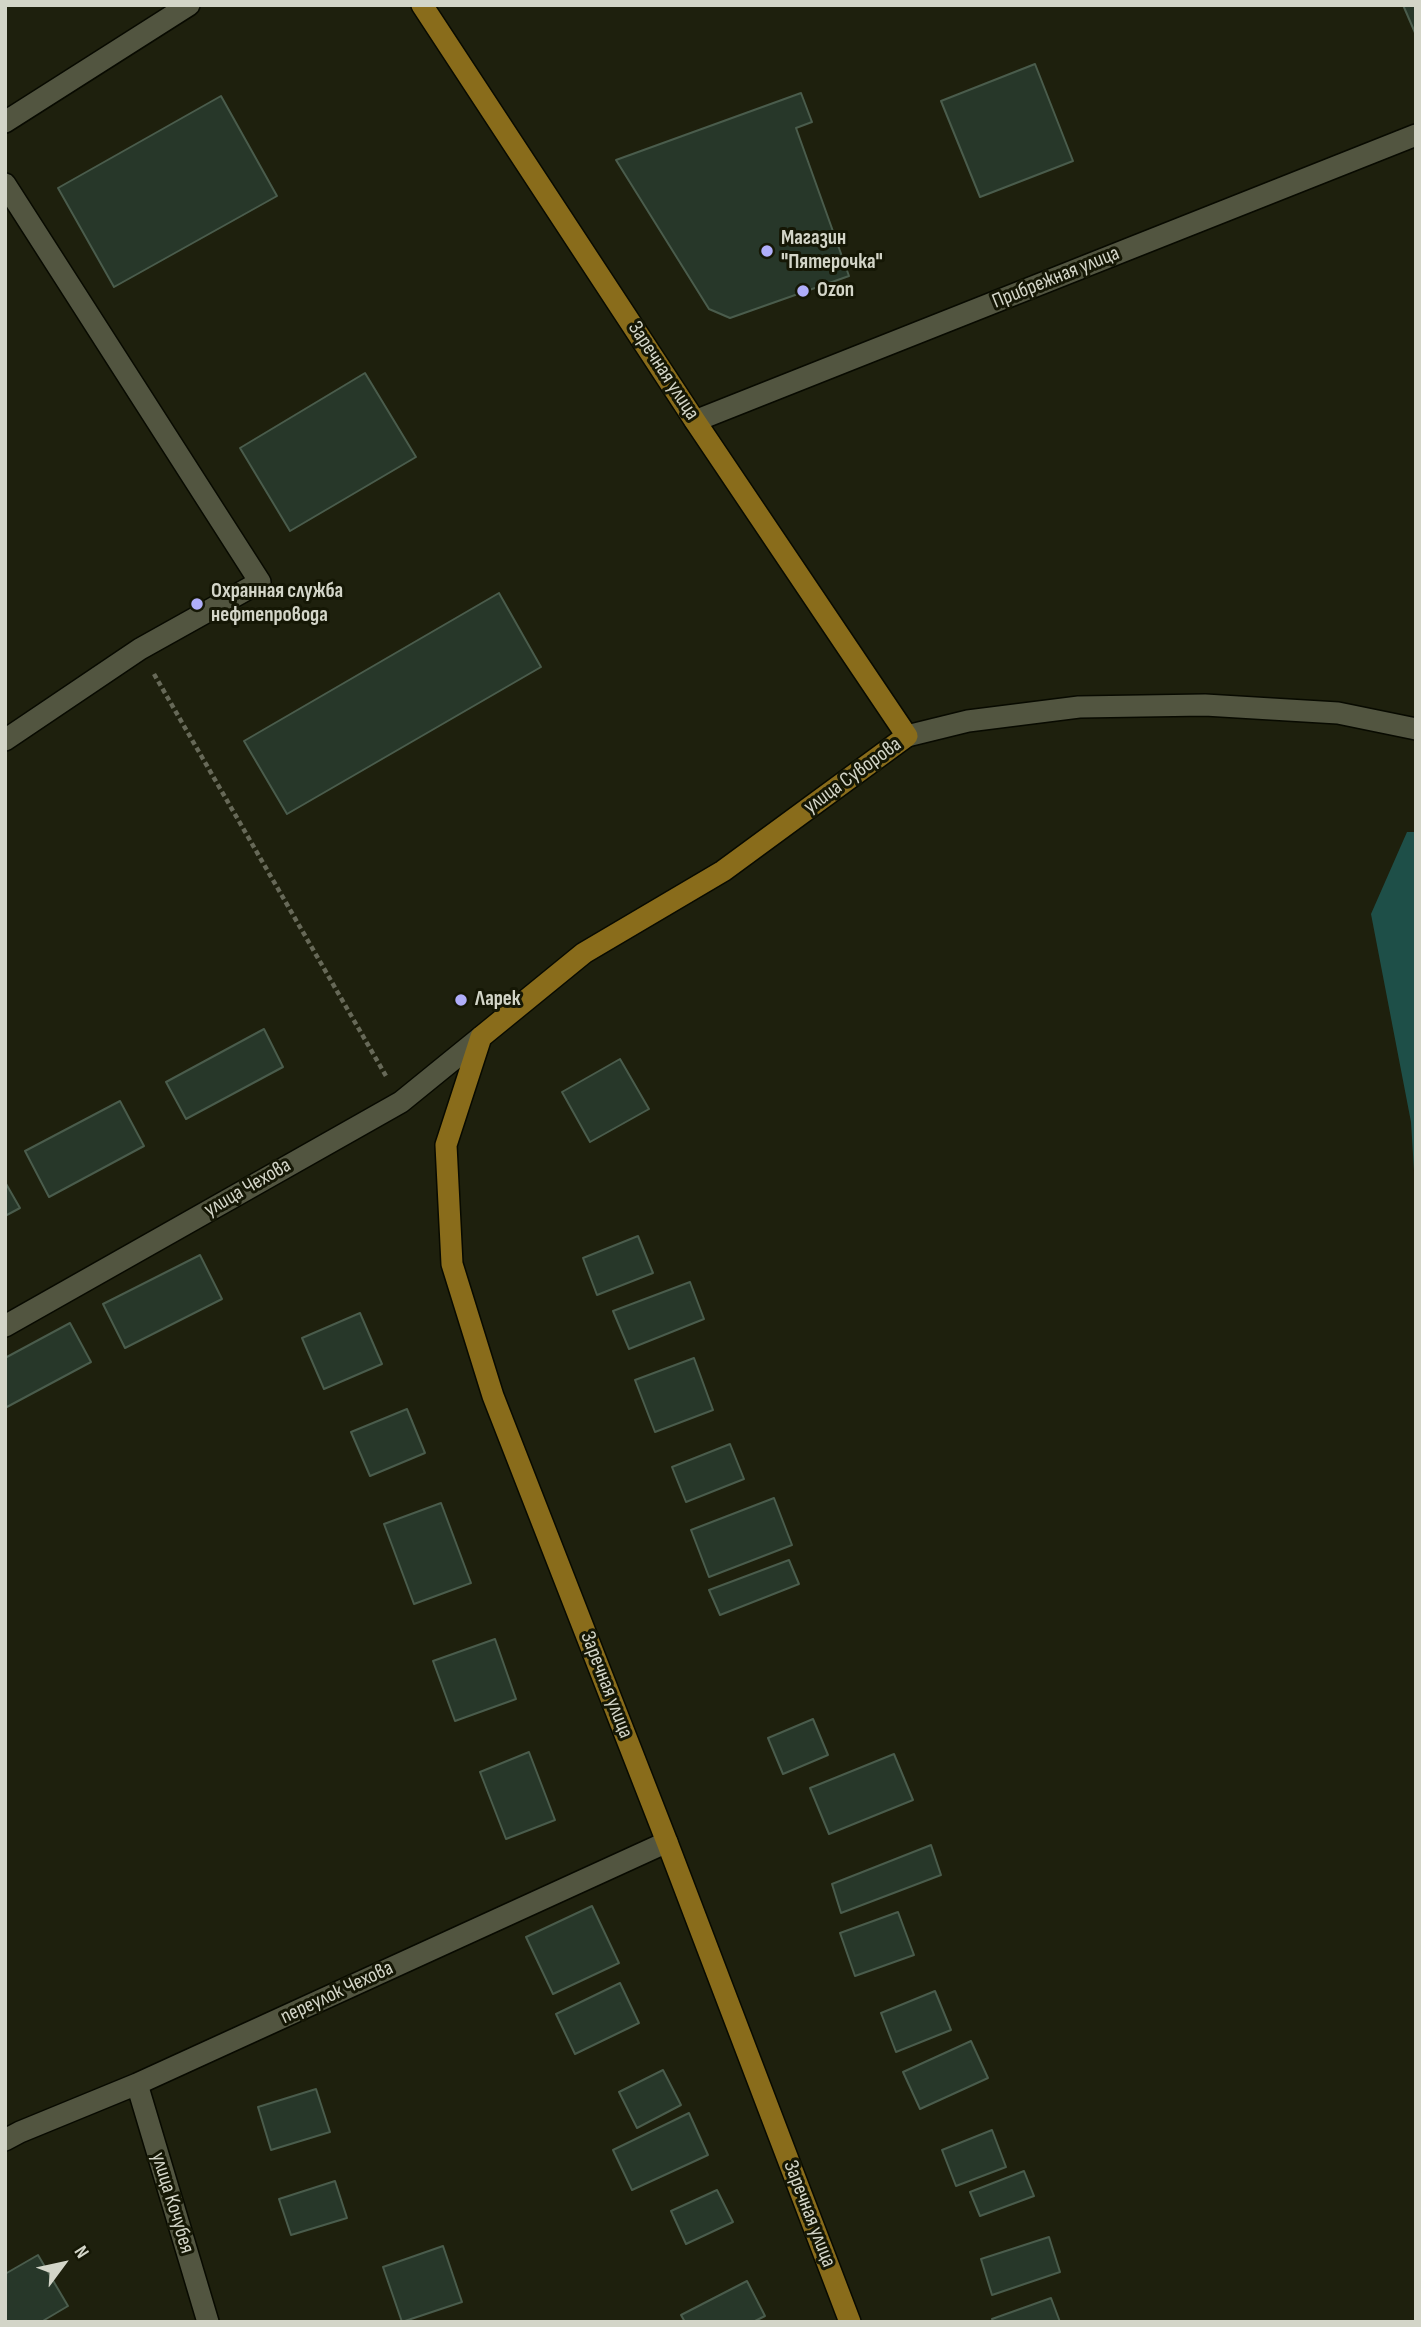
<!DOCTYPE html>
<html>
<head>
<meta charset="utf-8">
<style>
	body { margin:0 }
	#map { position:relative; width:1421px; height:2327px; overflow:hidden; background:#1e200d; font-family:"Sofia Sans Condensed",sans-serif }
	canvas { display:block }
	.frame { position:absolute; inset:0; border:7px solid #d3d5c8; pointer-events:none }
	.north { position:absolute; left:28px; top:2229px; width:70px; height:70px; -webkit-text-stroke:5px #151705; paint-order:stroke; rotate:57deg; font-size:19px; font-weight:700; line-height:28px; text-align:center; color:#d3d5c8 }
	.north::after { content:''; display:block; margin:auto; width:24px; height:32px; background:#d3d5c8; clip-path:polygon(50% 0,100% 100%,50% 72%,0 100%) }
</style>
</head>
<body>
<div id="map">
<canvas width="1421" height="2327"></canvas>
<div class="frame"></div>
<div class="north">N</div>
</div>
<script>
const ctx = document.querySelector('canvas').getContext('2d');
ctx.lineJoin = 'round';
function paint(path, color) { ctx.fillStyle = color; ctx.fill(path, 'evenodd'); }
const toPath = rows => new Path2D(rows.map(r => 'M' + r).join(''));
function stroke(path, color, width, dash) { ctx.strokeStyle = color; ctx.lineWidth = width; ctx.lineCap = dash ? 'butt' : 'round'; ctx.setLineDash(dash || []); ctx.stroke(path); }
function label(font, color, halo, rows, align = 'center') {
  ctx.font = font + ' "Sofia Sans Condensed",sans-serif'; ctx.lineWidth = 6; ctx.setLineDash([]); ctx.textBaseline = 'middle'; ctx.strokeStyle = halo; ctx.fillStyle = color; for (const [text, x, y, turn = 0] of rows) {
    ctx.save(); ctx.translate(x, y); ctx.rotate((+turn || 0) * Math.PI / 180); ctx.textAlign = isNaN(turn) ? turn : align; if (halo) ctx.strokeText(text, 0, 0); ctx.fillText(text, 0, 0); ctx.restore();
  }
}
paint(toPath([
	[1407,832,1416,832,1416,1203,1411,1122,1371,914]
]), '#1e4f48');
const building = toPath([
	[1403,5,1416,5,1416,35,1403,5],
	[1035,64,1073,161,980,197,941,101,1035,64],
	[801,93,812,122,796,128,849,276,730,318,709,309,616,160,801,93],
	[221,96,277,196,114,287,58,188,221,96],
	[365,373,416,457,290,531,240,448,365,373],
	[499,593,541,667,287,814,244,741,499,593],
	[264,1029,283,1067,186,1119,166,1082,264,1029],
	[620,1059,649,1109,590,1142,562,1092,620,1059],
	[120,1101,144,1146,49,1197,25,1151,120,1101],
	[5,1182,20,1208,5,1216,5,1182],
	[638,1236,653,1273,597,1295,583,1258,638,1236],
	[200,1255,222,1299,125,1348,103,1304,200,1255],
	[690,1282,704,1319,629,1349,613,1311,690,1282],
	[360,1313,382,1364,324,1389,302,1338,360,1313],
	[70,1323,91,1362,5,1408,5,1358,70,1323],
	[694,1358,713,1410,655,1432,635,1380,694,1358],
	[407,1409,425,1453,370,1476,351,1432,407,1409],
	[730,1444,744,1479,686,1502,672,1467,730,1444],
	[774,1498,792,1545,709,1577,691,1530,774,1498],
	[441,1503,471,1583,414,1604,384,1524,441,1503],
	[789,1560,799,1584,720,1615,709,1590,789,1560],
	[495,1639,516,1699,455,1721,433,1661,495,1639],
	[813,1719,828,1755,783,1774,768,1738,813,1719],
	[529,1752,555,1820,506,1839,480,1772,529,1752],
	[894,1754,913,1800,829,1834,810,1788,894,1754],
	[931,1845,941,1875,841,1913,832,1884,931,1845],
	[592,1906,619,1963,553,1994,526,1937,592,1906],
	[898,1912,914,1955,855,1976,840,1933,898,1912],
	[620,1983,639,2023,575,2054,556,2014,620,1983],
	[935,1991,951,2030,896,2052,881,2013,935,1991],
	[971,2041,988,2078,920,2109,903,2072,971,2041],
	[663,2070,681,2105,637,2128,619,2092,663,2070],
	[316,2089,330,2132,271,2150,258,2107,316,2089],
	[689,2113,708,2155,632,2190,613,2150,689,2113],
	[992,2130,1006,2167,956,2186,942,2150,992,2130],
	[1024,2171,1034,2196,980,2216,970,2192,1024,2171],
	[335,2181,347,2218,291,2235,279,2199,335,2181],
	[717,2190,733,2222,686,2244,671,2211,717,2190],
	[1049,2237,1060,2272,992,2295,981,2259,1049,2237],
	[443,2246,462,2302,402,2322,383,2267,443,2246],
	[38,2255,68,2306,41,2322,5,2322,5,2274,38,2255],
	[747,2281,765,2316,753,2322,685,2322,681,2315,747,2281],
	[1051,2298,1060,2322,993,2322,992,2319,1051,2298]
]);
paint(building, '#273729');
stroke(building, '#4a5c4c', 2);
const minor = toPath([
	[5,122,189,5],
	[5,184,260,582,140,649,5,740],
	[695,421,1416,135],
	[907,736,968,721,1079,707,1205,705,1338,713,1416,729],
	[5,1326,401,1102,481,1037],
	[137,2084,208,2322],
	[5,2140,20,2132,137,2084,667,1842]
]);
const major = toPath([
	[422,5,695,421,907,736,723,871,584,953,481,1037,446,1145,452,1264,493,1396,667,1842,850,2322]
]);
stroke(minor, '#080a00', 24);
stroke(major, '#080a00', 24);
stroke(toPath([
	[154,674,386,1076]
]), '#676958', 4.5, [5, 3.5]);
stroke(minor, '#525540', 21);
stroke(major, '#896c1b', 21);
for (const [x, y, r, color] of [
	[767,251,7,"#b0aefa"],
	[803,291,7,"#b0aefa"],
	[197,604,7,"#b0aefa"],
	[461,1000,7,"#b0aefa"]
]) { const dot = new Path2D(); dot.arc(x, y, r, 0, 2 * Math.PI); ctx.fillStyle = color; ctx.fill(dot); stroke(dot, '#151705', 2.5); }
label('bold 21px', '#d3d5c8', '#151705', [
	["Магазин",781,239],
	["\"Пятерочка\"",781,263],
	["Ozon",817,291],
	["Охранная служба",211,592],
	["нефтепровода",211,616],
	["Ларек",475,1000]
], 'left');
label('21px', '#d3d5c8', '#151705', [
	["Прибрежная улица",1056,278,-22],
	["Заречная улица",663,371,57],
	["улица Суворова",853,776,-36],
	["улица Чехова",248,1188,-30],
	["Заречная улица",606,1685,69],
	["переулок Чехова",337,1993,-25],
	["улица Кочубея",172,2203,73],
	["Заречная улица",809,2214,69]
]);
</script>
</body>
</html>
